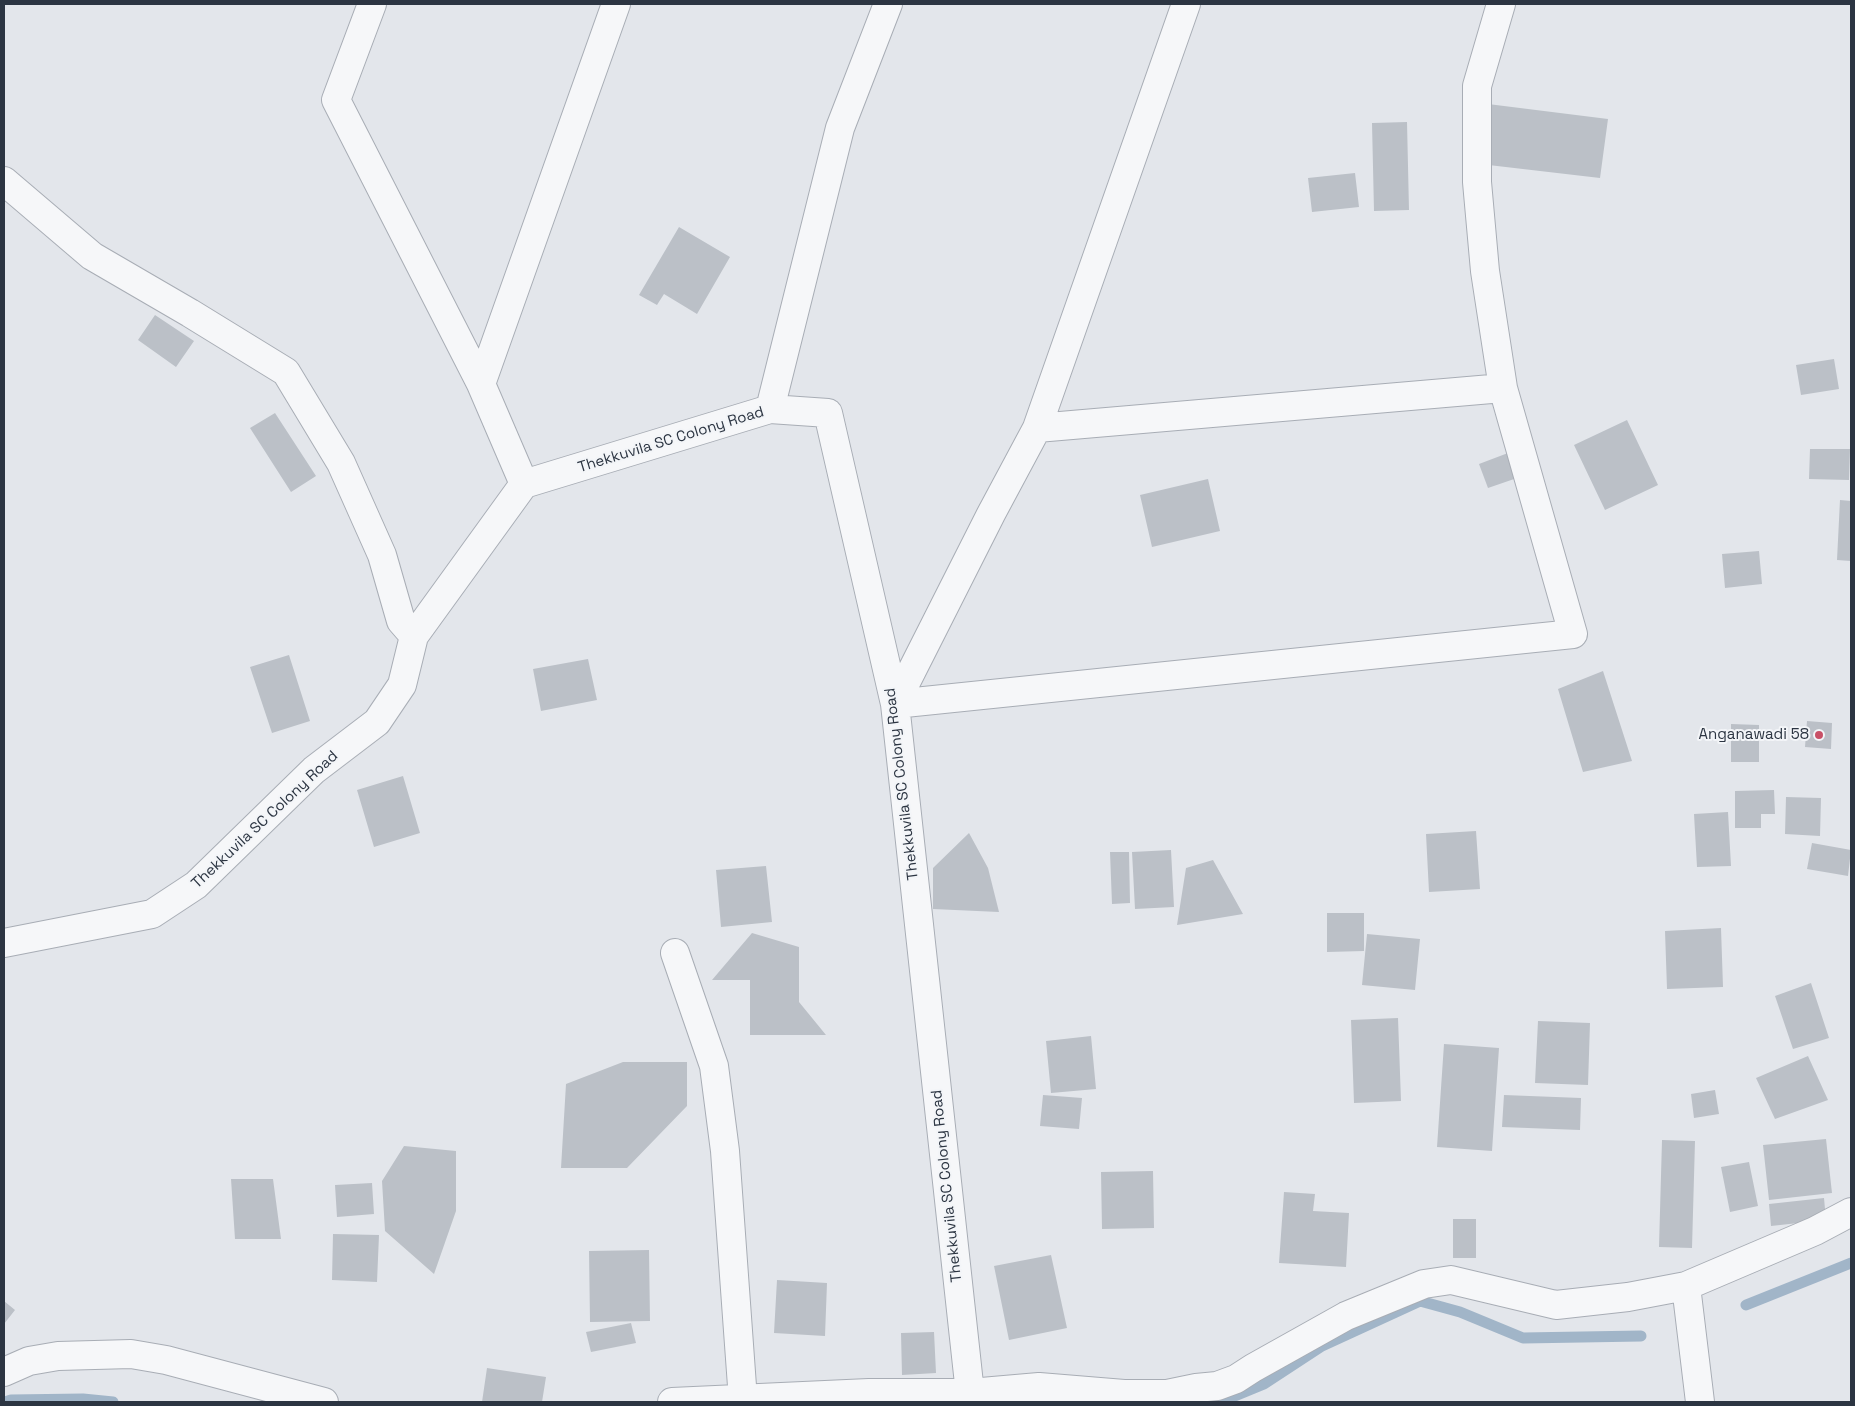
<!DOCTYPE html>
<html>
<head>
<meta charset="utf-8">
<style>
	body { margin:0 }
	#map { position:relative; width:1855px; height:1406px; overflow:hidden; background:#e3e6eb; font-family:"Space Grotesk",sans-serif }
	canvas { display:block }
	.frame { position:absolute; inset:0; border:5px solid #2c3542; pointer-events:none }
</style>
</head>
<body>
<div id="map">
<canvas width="1855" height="1406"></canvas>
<div class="frame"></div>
</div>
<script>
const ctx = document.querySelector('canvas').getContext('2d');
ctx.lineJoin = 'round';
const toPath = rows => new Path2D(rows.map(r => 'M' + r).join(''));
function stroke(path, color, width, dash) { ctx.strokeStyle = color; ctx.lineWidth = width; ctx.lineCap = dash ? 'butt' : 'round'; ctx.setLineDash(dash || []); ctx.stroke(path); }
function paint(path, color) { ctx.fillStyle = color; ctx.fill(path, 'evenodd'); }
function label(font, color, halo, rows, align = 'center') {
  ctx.font = font + ' "Space Grotesk",sans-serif'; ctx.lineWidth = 4; ctx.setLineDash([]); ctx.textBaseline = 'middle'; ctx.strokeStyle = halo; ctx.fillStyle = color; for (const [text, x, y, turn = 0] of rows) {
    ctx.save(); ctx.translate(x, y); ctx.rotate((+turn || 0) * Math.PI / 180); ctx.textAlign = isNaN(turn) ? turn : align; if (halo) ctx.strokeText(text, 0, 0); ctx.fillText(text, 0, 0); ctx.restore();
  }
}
stroke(toPath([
	[1746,1305,1851,1263],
	[5,1402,11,1400,83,1399,113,1402],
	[1220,1402,1264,1384,1322,1346,1420,1301,1460,1312,1523,1338,1641,1336]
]), '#a1b5c8', 11);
paint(toPath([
	[1488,104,1608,119,1600,178,1480,164],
	[1407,122,1409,210,1374,211,1372,123],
	[1355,173,1359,207,1312,212,1308,178],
	[679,227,730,257,697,314,664,294,657,305,639,295],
	[155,315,194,341,176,367,138,340],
	[1834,359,1839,389,1801,395,1796,365],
	[275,413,316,476,291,492,250,428],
	[1627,420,1658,485,1605,510,1574,445],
	[1810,449,1850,449,1849,480,1809,479],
	[1508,453,1517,478,1488,488,1479,464],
	[1208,479,1220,531,1152,547,1140,495],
	[1840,500,1851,501,1851,561,1837,560],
	[1759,551,1762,584,1725,588,1722,554],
	[289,655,310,721,272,733,250,667],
	[588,659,597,700,541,711,533,669],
	[1603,671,1632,761,1583,772,1558,689],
	[1807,721,1832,723,1831,749,1805,747],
	[1731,724,1759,725,1759,762,1731,762],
	[403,776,420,833,374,847,357,790],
	[1774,790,1775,814,1761,814,1761,828,1735,828,1735,791],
	[1786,797,1821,798,1820,836,1785,834],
	[1728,812,1731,866,1697,867,1694,814],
	[1476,831,1480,889,1429,892,1426,834],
	[969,833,988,868,999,912,933,909,933,868],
	[1812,843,1851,850,1848,876,1807,869],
	[1171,850,1174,907,1135,909,1132,852],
	[1110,852,1129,852,1130,903,1112,904],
	[1213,860,1243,914,1177,925,1186,868],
	[766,866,772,922,721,927,716,870],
	[1327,913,1364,913,1364,951,1327,952],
	[1721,928,1723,987,1667,989,1665,931],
	[752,933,799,947,799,1002,826,1035,750,1035,750,980,712,980],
	[1367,934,1420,939,1415,990,1362,985],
	[1811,983,1829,1038,1793,1049,1775,996],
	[1398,1018,1401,1101,1354,1103,1351,1020],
	[1538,1021,1590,1023,1588,1085,1535,1083],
	[1091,1036,1096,1089,1051,1093,1046,1041],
	[1444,1044,1499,1048,1492,1151,1437,1147],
	[1808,1056,1828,1100,1775,1119,1756,1078],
	[623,1062,687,1062,687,1106,627,1168,561,1168,566,1084],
	[1715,1090,1719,1114,1694,1118,1691,1094],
	[1043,1095,1082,1098,1079,1129,1040,1126],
	[1504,1095,1581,1098,1580,1130,1502,1127],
	[1826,1139,1832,1193,1769,1200,1763,1145],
	[1662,1140,1695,1141,1692,1248,1659,1247],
	[404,1146,456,1151,456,1211,434,1274,385,1231,382,1181],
	[1749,1162,1758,1206,1730,1212,1721,1167],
	[1153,1171,1154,1228,1102,1229,1101,1172],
	[231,1179,273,1179,281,1239,235,1239],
	[372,1183,374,1214,337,1217,335,1185],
	[1284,1192,1315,1194,1313,1211,1349,1213,1346,1267,1279,1263],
	[1824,1198,1826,1220,1771,1226,1769,1204],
	[1453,1219,1476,1219,1476,1258,1453,1258],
	[333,1234,379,1235,377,1282,332,1280],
	[649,1250,650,1321,590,1322,589,1251],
	[1051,1255,1067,1328,1009,1340,994,1266],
	[777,1280,827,1283,825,1336,774,1333],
	[4,1301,15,1310,4,1324],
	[631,1323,636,1343,591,1352,586,1332],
	[934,1332,936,1373,902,1375,901,1333],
	[487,1368,546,1377,542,1402,482,1402]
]), '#bbc0c7');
const street = toPath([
	[372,4,336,100,481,384,524,484],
	[4,181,92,256,190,313,286,372,341,463,382,555,401,621,414,636],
	[481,384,616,4],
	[770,409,840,128,888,4],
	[1037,428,1503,388],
	[895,704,1573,634,1503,388,1485,271,1477,182,1477,86,1501,4],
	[895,704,991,514,1037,428,1186,4],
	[4,943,152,914,196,885,314,770,377,722,402,685,414,636,524,484,770,409,828,413,895,704,970,1393],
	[675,953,714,1066,725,1151,743,1400],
	[1686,1286,1700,1402],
	[4,1372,29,1361,58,1356,131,1354,166,1360,324,1402],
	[672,1402,869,1393,970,1393,1039,1387,1124,1394,1167,1394,1196,1388,1217,1386,1236,1379,1253,1368,1346,1316,1424,1284,1451,1280,1556,1305,1628,1297,1686,1286,1815,1231,1851,1212]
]);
stroke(street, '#a8adb5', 30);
stroke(street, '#f6f7f9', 28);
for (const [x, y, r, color] of [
	[1819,735,5,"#c85066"]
]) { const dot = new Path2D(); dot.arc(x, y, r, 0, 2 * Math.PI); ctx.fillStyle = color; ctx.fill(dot); stroke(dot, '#f3f5f8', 2); }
label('15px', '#2c3542', '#f3f5f8', [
	["Thekkuvila SC Colony Road",671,440,-17],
	["Thekkuvila SC Colony Road",902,784,-97],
	["Thekkuvila SC Colony Road",265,820,-43],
	["Thekkuvila SC Colony Road",947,1186,-96]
]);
label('15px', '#2c3542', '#f3f5f8', [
	["Anganawadi 58",1809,735]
], 'right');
</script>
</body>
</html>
